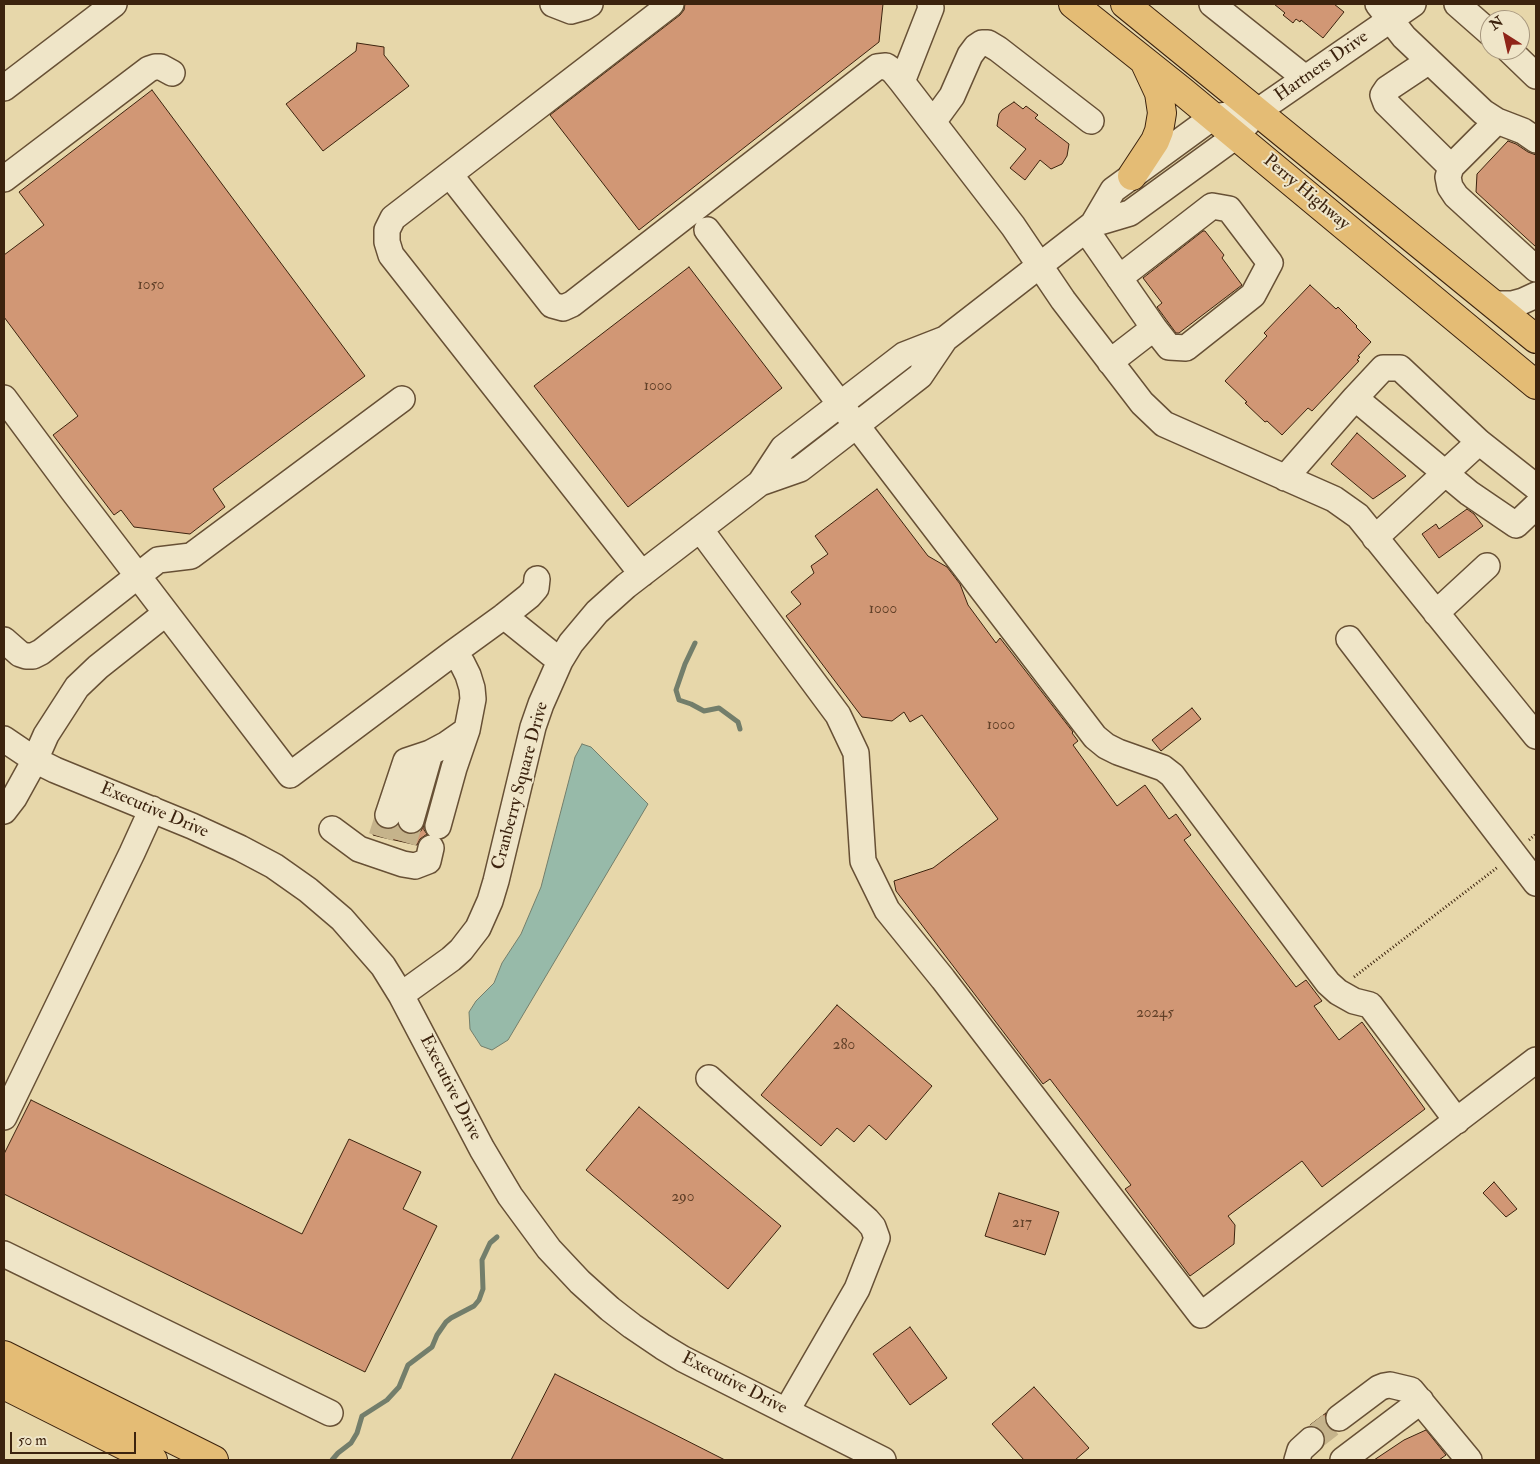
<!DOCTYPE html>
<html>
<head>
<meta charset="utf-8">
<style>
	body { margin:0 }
	#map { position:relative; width:1540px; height:1464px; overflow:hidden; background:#e7d7aa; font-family:"IM FELL Double Pica",serif }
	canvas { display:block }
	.frame { position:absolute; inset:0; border:5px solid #3c230e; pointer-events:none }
	.north { position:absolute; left:1480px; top:10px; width:50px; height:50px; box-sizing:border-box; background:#efe5c8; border:1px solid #a7977e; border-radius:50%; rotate:325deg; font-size:14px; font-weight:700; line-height:20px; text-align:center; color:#3c230e }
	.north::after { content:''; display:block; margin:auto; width:18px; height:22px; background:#8f2418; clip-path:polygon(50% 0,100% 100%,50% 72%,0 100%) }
	.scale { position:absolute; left:10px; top:1432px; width:126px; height:22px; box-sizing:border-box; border:2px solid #3c230e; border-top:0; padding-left:6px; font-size:15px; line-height:18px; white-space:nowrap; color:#3c230e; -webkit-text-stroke:4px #efe5c8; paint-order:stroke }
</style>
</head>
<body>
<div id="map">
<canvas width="1540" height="1464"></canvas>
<div class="frame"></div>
<div class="north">N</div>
<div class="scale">50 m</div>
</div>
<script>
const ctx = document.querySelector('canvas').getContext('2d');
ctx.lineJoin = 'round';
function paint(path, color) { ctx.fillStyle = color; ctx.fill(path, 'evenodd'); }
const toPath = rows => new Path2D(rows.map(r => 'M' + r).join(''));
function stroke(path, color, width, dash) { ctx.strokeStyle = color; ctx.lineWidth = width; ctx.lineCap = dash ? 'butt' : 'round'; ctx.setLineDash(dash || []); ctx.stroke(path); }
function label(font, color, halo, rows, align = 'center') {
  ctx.font = font + ' "IM FELL Double Pica",serif'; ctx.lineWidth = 4; ctx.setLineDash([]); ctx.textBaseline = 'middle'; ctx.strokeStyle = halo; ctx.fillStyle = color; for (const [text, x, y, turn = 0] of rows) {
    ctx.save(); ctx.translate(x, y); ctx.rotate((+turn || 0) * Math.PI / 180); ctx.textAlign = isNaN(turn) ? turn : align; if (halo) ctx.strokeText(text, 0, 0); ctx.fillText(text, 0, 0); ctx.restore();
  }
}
const water = toPath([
	[582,744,591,747,648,804,508,1040,492,1050,481,1046,470,1029,469,1012,476,1001,494,983,502,963,521,934,541,887,575,757,582,744]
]);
paint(water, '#97baa9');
stroke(water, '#737e6b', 1);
stroke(toPath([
	[695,643,685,664,676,690,679,700,691,704,704,711,719,708,738,722,740,729],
	[332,1460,338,1453,351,1443,357,1433,362,1416,387,1400,399,1387,408,1365,432,1347,437,1335,446,1322,451,1318,474,1306,479,1300,483,1289,482,1260,490,1243,497,1237]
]), '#737e6b', 5);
const building = toPath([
	[685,4,883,4,879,42,639,230,550,115,680,15,684,10,685,4],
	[1274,4,1334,4,1344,12,1323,38,1301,20,1300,22,1296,19,1293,23,1283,15,1285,13,1274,4],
	[357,43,384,47,384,55,409,86,323,151,286,104,356,51,357,43],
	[152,90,365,376,213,489,225,507,190,534,134,527,121,510,114,515,53,435,78,416,4,317,4,255,44,225,19,192,152,90],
	[1014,102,1023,109,1026,106,1038,115,1035,118,1069,144,1067,156,1062,164,1051,169,1040,160,1025,180,1010,168,1026,149,997,126,999,114,1002,110,1014,102],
	[1508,141,1516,144,1528,152,1536,155,1536,247,1476,192,1477,174,1508,141],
	[1203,231,1205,231,1224,255,1222,258,1242,285,1179,333,1176,333,1157,307,1162,303,1143,278,1203,231],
	[689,267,782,388,628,507,534,386,689,267],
	[1310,285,1336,309,1338,307,1357,326,1356,327,1371,342,1358,356,1360,357,1357,360,1359,361,1312,411,1308,408,1282,435,1267,421,1265,422,1245,403,1247,402,1225,381,1267,336,1264,333,1310,285],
	[1357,433,1406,476,1373,499,1331,464,1357,433],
	[877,489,928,556,947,567,960,584,968,605,996,643,1000,638,1073,732,1072,733,1078,741,1073,745,1117,806,1145,785,1169,819,1176,814,1191,835,1184,840,1296,987,1306,980,1322,1001,1314,1006,1339,1040,1362,1022,1425,1109,1322,1187,1302,1161,1228,1216,1235,1225,1234,1244,1190,1276,1125,1189,1131,1185,1050,1079,1043,1084,896,891,894,881,933,868,998,819,922,715,910,722,904,712,892,721,862,717,786,616,801,604,791,592,814,573,811,566,828,554,815,536,877,489],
	[1467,509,1474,514,1483,526,1439,558,1422,534,1436,524,1439,529,1467,509],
	[1192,708,1201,719,1161,751,1152,740,1192,708],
	[377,823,384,829,391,829,398,825,401,830,408,834,415,834,421,831,424,825,424,830,427,834,420,839,417,845,381,837,373,835,377,823],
	[837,1005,932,1086,886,1140,869,1125,854,1142,837,1128,821,1146,761,1095,837,1005],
	[31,1100,302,1234,349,1139,421,1172,403,1209,437,1226,365,1372,4,1194,4,1154,31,1100],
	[639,1107,781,1226,728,1289,586,1170,639,1107],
	[1494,1182,1517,1209,1506,1217,1483,1193,1494,1182],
	[999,1193,1059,1212,1045,1255,985,1236,999,1193],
	[910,1327,947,1378,910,1405,873,1354,910,1327],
	[555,1374,725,1460,511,1460,555,1374],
	[1034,1387,1089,1448,1075,1460,1024,1460,992,1424,1034,1387],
	[1326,1413,1325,1420,1327,1426,1333,1431,1325,1438,1321,1430,1316,1427,1310,1425,1326,1413],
	[1426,1430,1446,1455,1439,1460,1374,1460,1404,1440,1426,1430]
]);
paint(building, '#d19775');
stroke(building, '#3c230e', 1);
stroke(toPath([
	[381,837,388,815],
	[404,842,411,820],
	[1311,1440,1339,1418]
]), '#c5b38b', 25, [25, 12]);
const minor = toPath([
	[553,4,571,11,585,7,590,4],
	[1212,4,1305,78],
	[1378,4,1404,37,1483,112,1497,121,1523,131,1536,140],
	[1457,4,1490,33],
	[1509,50,1536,76],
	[1429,61,1387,89,1383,95,1386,103,1451,167],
	[902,82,931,8,930,4],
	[4,88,114,4],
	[1497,121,1451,167,1448,177,1450,187,1456,196,1536,269],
	[933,122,952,96,970,55,976,47,982,43,988,43,998,49,1091,121],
	[450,175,552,305,563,308,572,304,877,67,886,66,893,71,902,82,1013,226,1063,300,1142,403,1164,424,1334,499,1358,516,1536,736],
	[4,179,149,69,155,67,161,67,172,73],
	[1093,224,1130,213,1236,136,1258,111,1413,4],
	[707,230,1095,737,1106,746,1118,752,1163,768,1172,775,1328,983,1338,992,1354,1001,1370,1005,1457,1121],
	[1086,230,1154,328,1110,362],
	[1119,278,1212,206,1229,209,1270,263,1253,295,1186,348,1169,347,1154,328],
	[1494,304,1512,304,1523,301,1536,295],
	[4,398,73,491,290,775,453,653,504,616,529,596,536,588,537,579],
	[1355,398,1469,493,1516,525,1536,506],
	[1285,478,1355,398,1383,368,1400,368,1479,442,1536,487],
	[760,483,800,469,857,425,920,376,945,339],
	[700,529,838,715,856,753,863,861,887,910,943,979,1201,1315,1536,1060],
	[1375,538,1479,442],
	[642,574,391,255,387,242,387,230,393,218,671,4],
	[1436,613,1487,566],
	[504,616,560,661],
	[1349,639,1536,883],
	[4,640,20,654,26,656,33,656,41,652,158,560,191,556,402,399],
	[4,739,35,760,55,770,192,826,240,848,274,866,308,890,342,919,383,966,401,995,482,1149,510,1196,549,1249,580,1282,610,1309,632,1326,663,1347,683,1359,883,1460],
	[4,811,14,798,35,760,46,735,77,687,98,667,166,613],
	[388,815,406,761,430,753,447,744,467,730],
	[411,820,430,753],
	[438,826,454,768,467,730,473,699,472,688,468,675,462,663,453,653],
	[332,829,359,849,403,864,415,866,428,861,431,848],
	[401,995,451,959,461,950,478,928,490,901,496,881,533,727,541,704,560,661,571,643,597,612,626,586,760,483,783,448,904,355,945,339,1093,224,1113,190,1213,117,1258,111],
	[709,1078,867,1220,873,1227,877,1238,857,1289,787,1410],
	[4,1117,132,853,152,809],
	[4,1254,330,1413],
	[1339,1418,1379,1388,1384,1386,1390,1385,1411,1390,1469,1460],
	[1297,1460,1300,1450,1311,1440],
	[1343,1460,1421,1401]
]);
const major = toPath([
	[1073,4,1182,91,1536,385],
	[1125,4,1536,339],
	[1132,176,1155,141,1159,131,1162,113,1159,93,1145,63]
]);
const highway = toPath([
	[4,1355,214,1460],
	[4,1385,153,1460]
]);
stroke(minor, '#675035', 28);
stroke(major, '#3c230e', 30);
stroke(highway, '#3c230e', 30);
stroke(toPath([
	[1529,840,1536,834],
	[1354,977,1498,867]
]), '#3c230e', 3, [1, 2.5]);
stroke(minor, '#efe5c8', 25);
stroke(major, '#e4bc75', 28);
stroke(highway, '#e4bc75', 28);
label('15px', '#614028', null, [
	["1050",151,286],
	["1000",658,387],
	["1000",883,610],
	["1000",1001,726],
	["20245",1155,1014],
	["280",844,1046],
	["290",683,1198],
	["217",1022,1224]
]);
label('18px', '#3c230e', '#efe5c8', [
	["Hartners Drive",1322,67,-35],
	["Perry Highway",1306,193,40],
	["Cranberry Square Drive",521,786,-75],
	["Executive Drive",154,811,23],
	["Executive Drive",450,1088,63],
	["Executive Drive",734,1384,27]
]);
</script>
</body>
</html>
